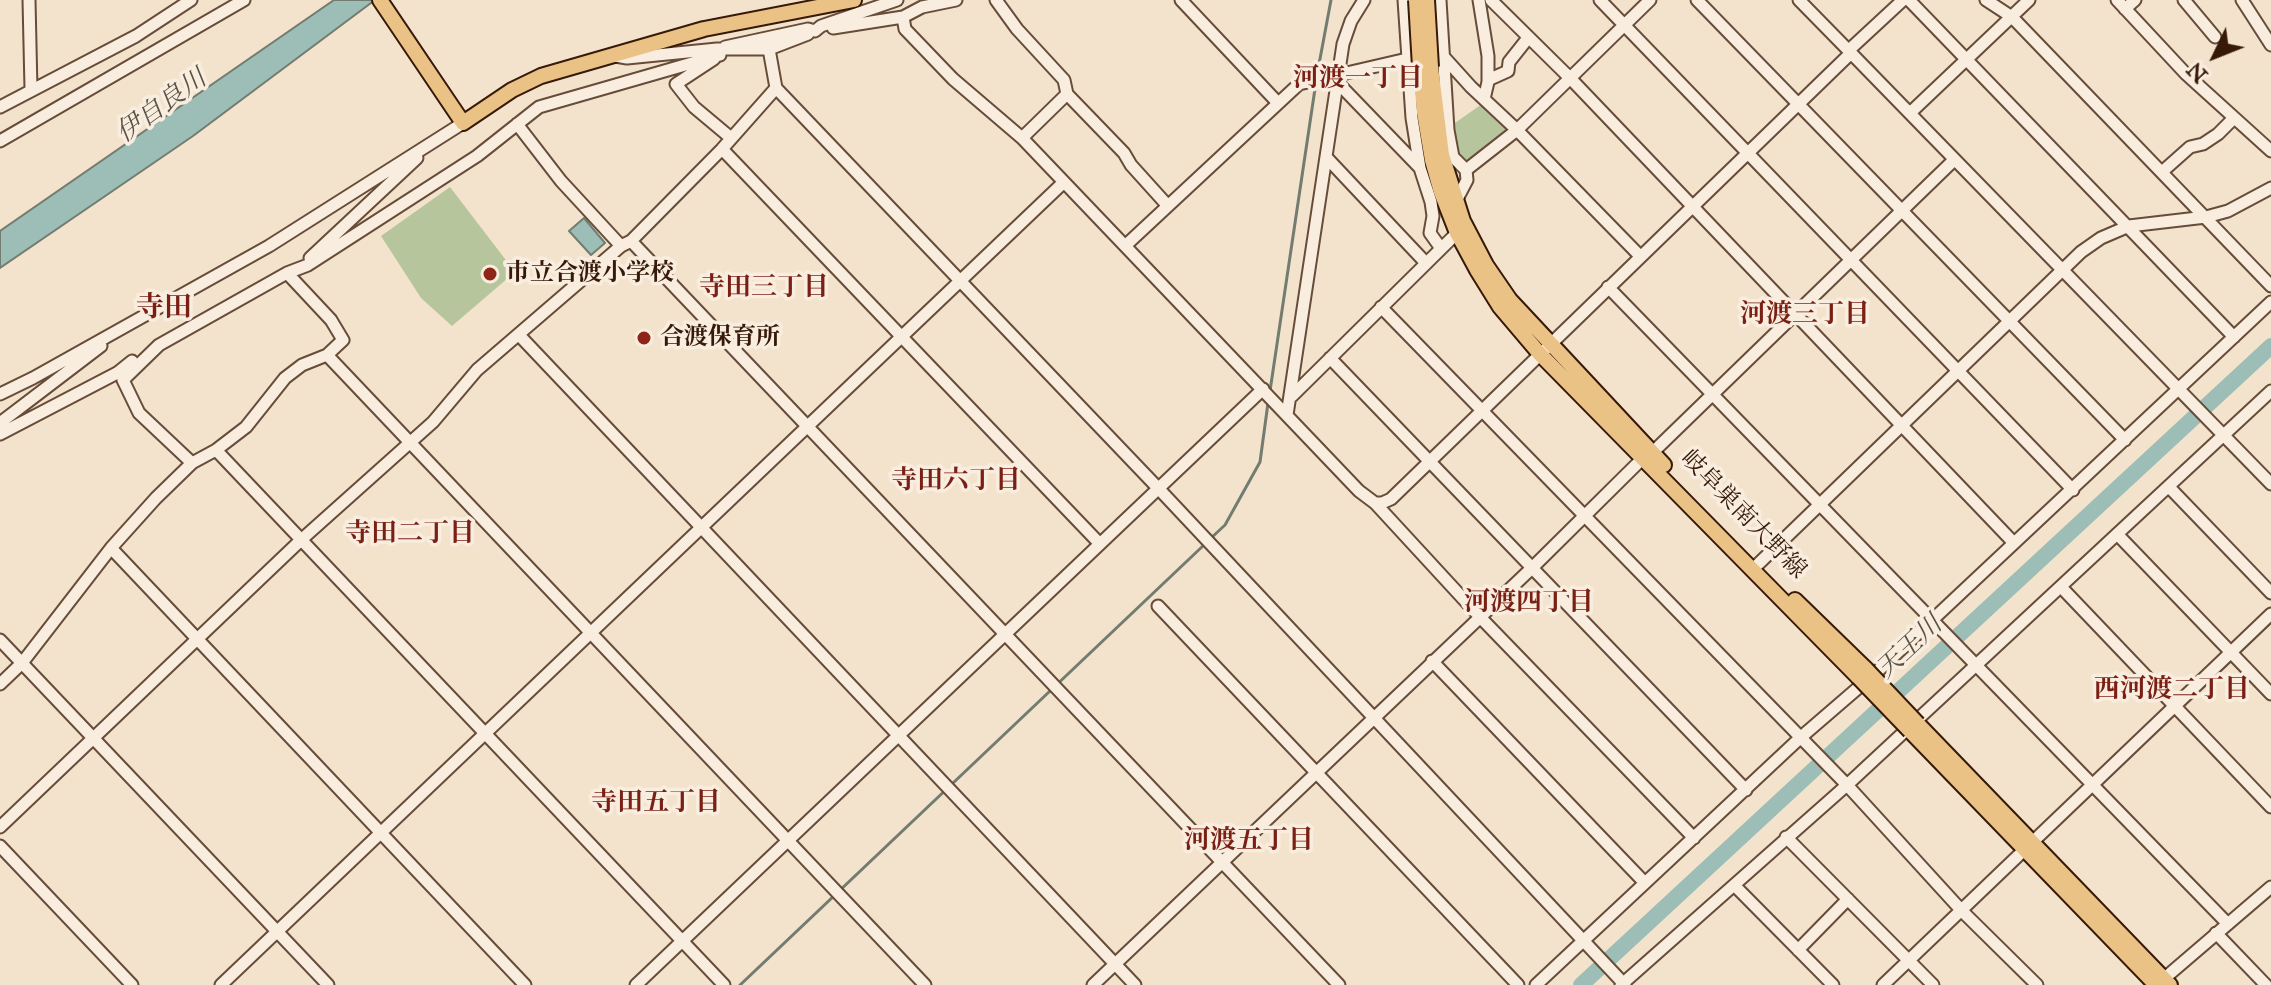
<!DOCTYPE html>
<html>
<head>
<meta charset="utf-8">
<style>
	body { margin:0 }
	#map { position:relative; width:2271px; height:985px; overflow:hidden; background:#f4e3cc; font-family:"IM FELL Great Primer",serif }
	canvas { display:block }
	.north { position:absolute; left:2175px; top:16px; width:80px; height:80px; -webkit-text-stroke:6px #f8edde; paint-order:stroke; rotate:227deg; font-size:22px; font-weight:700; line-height:32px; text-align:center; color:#361908 }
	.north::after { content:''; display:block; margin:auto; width:28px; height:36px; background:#361908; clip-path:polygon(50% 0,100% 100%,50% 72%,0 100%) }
</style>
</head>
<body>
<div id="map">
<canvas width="2271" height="985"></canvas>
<div class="north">N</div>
</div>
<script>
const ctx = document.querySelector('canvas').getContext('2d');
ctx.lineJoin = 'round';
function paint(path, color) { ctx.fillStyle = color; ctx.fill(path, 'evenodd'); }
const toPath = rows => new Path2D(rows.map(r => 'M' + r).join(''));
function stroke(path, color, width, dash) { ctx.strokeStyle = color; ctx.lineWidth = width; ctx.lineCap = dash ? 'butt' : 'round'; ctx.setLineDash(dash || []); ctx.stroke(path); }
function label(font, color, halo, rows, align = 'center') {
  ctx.font = font + ' "IM FELL Great Primer","Noto Serif JP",serif'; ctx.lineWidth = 7; ctx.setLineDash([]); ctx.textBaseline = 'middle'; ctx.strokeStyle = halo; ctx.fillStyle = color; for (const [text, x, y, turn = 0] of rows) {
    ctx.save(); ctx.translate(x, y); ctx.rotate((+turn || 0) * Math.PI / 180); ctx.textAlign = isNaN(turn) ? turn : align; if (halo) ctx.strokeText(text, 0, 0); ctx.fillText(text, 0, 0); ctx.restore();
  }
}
paint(toPath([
	[1482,104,1505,128,1505,133,1470,161,1461,161,1457,153,1452,125],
	[450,187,515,272,452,326,421,298,381,236]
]), '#b6c59c');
const water = toPath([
	[334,0,375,0,193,136,0,268,0,231,334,0],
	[584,218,605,243,591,255,569,231,584,218]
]);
paint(water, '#9cbeb6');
stroke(water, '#737c70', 2);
stroke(toPath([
	[1317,75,1331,0],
	[1270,391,1316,82],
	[1210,539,1225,525,1260,462,1268,403],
	[740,985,1205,544]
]), '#737c70', 3);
stroke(toPath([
	[1581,985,2271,346]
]), '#9cbeb6', 16);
const minor = toPath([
	[29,0,31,89],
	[956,0,922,7,903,17,905,29,953,79,1022,138,1064,182],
	[996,0,1017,29,1064,80,1067,94,1124,153,1131,165,1168,206],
	[1181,0,1278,103],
	[1404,0,1412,118,1420,168,1431,202,1433,216,1430,233,1440,247],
	[1440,0,1448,130,1453,157,1466,170],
	[1479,0,1488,56,1488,82,1484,99],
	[1491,0,1570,78,2013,542],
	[1600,0,2073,490],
	[1697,0,2125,440],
	[1799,0,1851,53],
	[1909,0,2234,337],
	[1986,0,2012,17,2271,286],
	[2117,0,2186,74,2271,151],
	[2184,0,2215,37],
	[2242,0,2271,45],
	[2125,9,2135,0],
	[833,28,903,17],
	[725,47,808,29,815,31,821,26,897,0],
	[769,49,808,34],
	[1849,50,1903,0],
	[615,56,627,58,717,49,769,49,776,88,1158,488,1625,985],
	[1443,56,1471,87,1517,130,1640,256],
	[714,59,676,84,694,107,731,138],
	[1488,80,1508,71,1509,62,1528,38],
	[1337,82,1420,168],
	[0,107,136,36,191,0],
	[1910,113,2029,0],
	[517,124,561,181,621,246],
	[1022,138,1067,94],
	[0,141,244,0],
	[722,149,1100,544],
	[1327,158,1425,262],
	[2163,171,2190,147,2203,144,2218,134,2233,119],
	[1456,201,1467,180,1466,170,1517,130,1650,0],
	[631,241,1339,985],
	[1126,245,1299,84,1407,59,1443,56],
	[310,258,417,158],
	[1608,287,2228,924],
	[1381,307,1847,785,1962,911,2037,985],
	[519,335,1135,985],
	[327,355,925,985],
	[1330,358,1746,790],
	[0,394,33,378,269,246,463,123],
	[1292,396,1457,233],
	[1287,415,1343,44,1351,21,1364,0],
	[0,423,101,346],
	[0,434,117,373,132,361],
	[216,450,724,985],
	[192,463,139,413,123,380,159,345,287,273,308,265,477,156,539,107,720,55],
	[2169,487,2271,593],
	[1375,503,1480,617,1694,838],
	[2117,534,2271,694],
	[111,548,525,985],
	[1752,570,2081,252,2101,238,2129,226,2206,217,2228,211,2271,188],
	[2062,588,2271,807],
	[1158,606,1518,985],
	[0,640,328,985],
	[1432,661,1645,883],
	[0,684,22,663,111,548,156,498,192,463,216,450,246,427,285,378,302,365,327,355,343,340,331,320,287,273],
	[0,827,301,540,433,422,477,370,621,246,631,241,722,149,776,88],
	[1786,837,1933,985],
	[0,846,132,985],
	[1735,886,1833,985],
	[2216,933,2266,985],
	[1798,950,1848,899],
	[2159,983,2271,887],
	[221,985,1064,182,1359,491,1375,503,1382,503,1391,499,1851,53,2271,484],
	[636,985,1263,389],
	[1093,985,1533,567,1643,458,1652,453,1954,160],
	[1536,985,1800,738,1880,669,2271,302],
	[1621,985,1847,785,2271,391],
	[1883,985,2271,614]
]);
const major = toPath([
	[380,0,463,123,512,90,541,76,704,29,854,0],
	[1420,67,1424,112,1432,160,1441,192,1457,233,1477,270,1500,307,1539,353,1858,677],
	[1431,67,1442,155,1463,221,1486,265,1510,300,1664,465],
	[1795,600,1866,669],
	[1918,724,2170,985],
	[1910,731,2156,985]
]);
stroke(minor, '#664c39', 15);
stroke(major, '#361908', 18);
stroke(minor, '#f8edde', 11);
stroke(major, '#eac286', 14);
const majorBridge = toPath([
	[1416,0,1420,67],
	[1427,0,1431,67],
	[1866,669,1918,724],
	[1858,677,1910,731]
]);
stroke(majorBridge, '#361908', 18, []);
stroke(majorBridge, '#eac286', 14);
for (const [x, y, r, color] of [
	[490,274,8,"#8f2418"],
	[644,338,8,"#8f2418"]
]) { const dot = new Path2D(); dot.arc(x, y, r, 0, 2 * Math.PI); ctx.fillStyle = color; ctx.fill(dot); stroke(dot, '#f8edde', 3); }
label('bold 24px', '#361908', '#f8edde', [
	["市立合渡小学校",506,274],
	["合渡保育所",660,338]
], 'left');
label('24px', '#361908', '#f8edde', [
	["岐阜巣南大野線",1743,515,46]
]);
label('bold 26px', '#7a1f14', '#f8edde', [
	["河渡一丁目",1358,80],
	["寺田三丁目",764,289],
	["河渡三丁目",1805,316],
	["寺田六丁目",956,482],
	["寺田二丁目",410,535],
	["河渡四丁目",1529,604],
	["西河渡二丁目",2172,691],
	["寺田五丁目",656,804],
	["河渡五丁目",1249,842]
]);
label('italic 26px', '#5a5345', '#f8edde', [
	["伊自良川",162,107,-36],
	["天王川",1910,648,-43]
]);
label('bold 28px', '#7a1f14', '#f8edde', [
	["寺田",164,309]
]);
</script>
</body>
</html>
